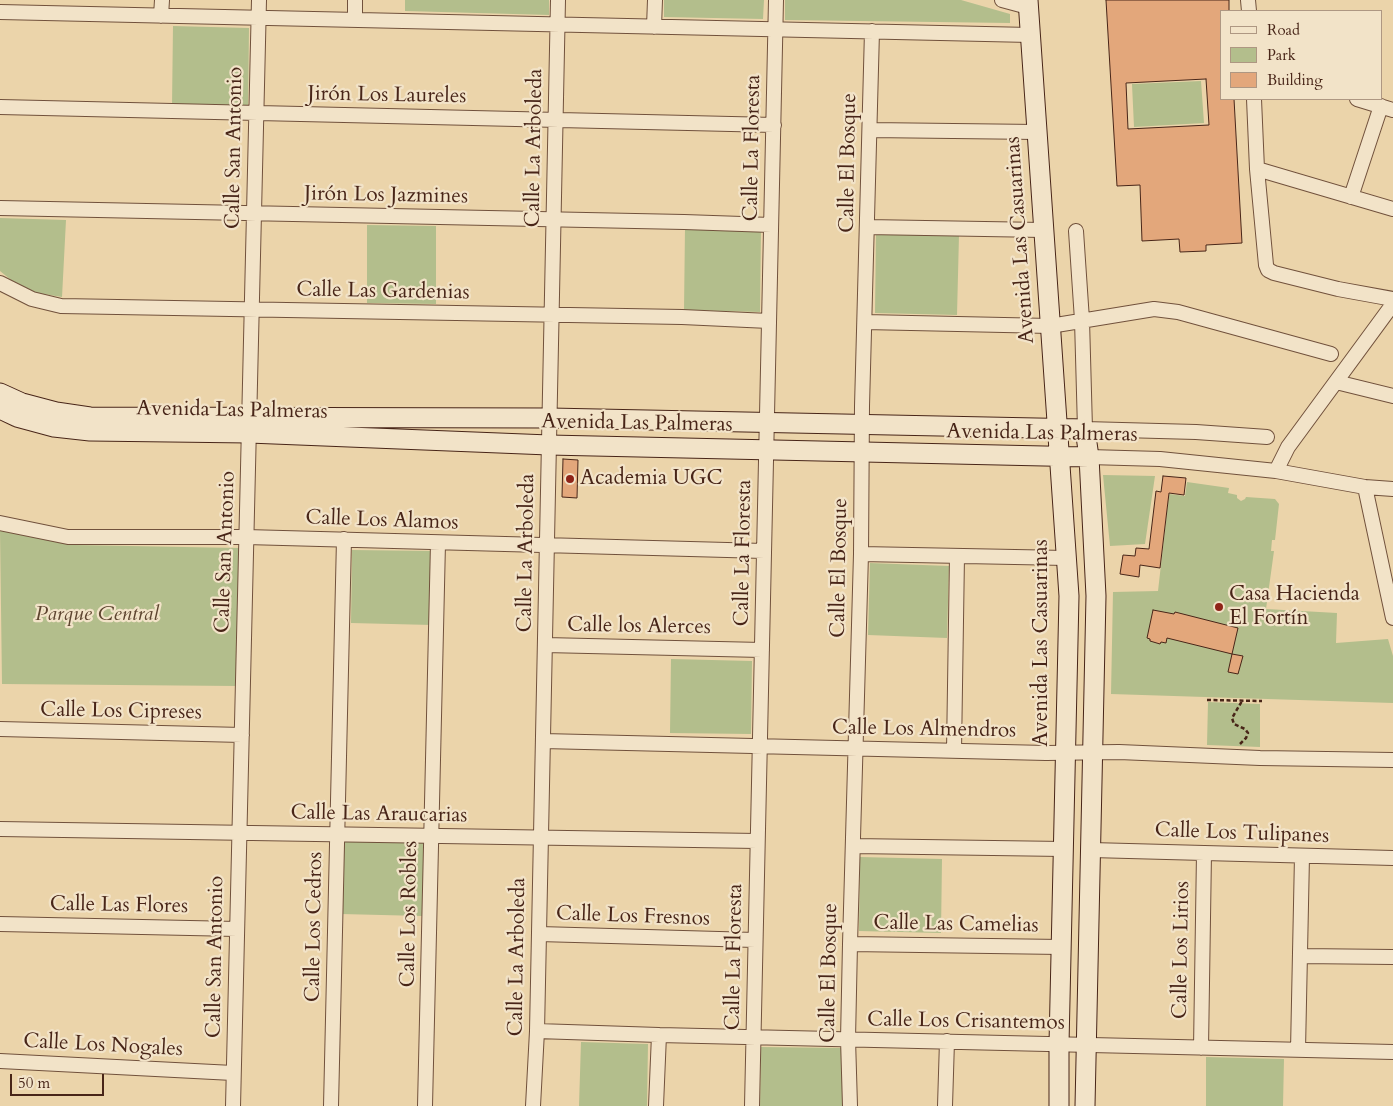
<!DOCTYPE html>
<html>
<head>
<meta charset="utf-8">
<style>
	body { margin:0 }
	#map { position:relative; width:1393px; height:1106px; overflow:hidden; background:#ebd4aa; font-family:Cardo,serif }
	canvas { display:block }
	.legend { position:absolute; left:1220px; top:10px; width:162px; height:90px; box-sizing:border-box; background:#f2e3c8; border:1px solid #ae9782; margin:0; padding:6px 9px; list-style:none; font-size:15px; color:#482518 }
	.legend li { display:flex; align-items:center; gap:10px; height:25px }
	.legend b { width:25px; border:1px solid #ae9782 }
	.scale { position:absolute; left:10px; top:1074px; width:94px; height:22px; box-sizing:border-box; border:2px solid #482518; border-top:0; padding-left:6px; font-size:15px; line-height:18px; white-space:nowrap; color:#482518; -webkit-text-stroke:4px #f2e3c8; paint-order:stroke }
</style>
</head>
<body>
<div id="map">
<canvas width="1393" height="1106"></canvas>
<ul class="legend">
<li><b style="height:6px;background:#f2e3c8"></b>Road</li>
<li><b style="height:14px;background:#b3be8c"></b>Park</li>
<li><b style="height:14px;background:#e3a77b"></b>Building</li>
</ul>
<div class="scale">50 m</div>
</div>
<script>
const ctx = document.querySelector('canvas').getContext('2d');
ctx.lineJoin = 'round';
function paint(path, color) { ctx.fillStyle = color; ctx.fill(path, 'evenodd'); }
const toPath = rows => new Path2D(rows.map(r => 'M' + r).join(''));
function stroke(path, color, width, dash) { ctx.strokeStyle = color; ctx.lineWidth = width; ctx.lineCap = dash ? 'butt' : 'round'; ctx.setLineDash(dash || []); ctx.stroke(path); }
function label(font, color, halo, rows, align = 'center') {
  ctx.font = font + ' Cardo,serif'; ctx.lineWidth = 4.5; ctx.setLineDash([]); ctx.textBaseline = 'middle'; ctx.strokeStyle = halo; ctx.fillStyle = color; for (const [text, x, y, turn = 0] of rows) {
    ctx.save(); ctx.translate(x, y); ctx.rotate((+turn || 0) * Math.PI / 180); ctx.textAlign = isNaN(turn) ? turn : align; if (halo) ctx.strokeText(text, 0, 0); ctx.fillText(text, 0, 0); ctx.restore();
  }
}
paint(toPath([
	[405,0,549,0,549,15,405,11],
	[664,0,764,0,763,19,664,17],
	[785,0,961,0,1010,14,1010,23,785,20],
	[173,26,249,28,248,108,172,106],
	[1201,81,1204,123,1134,127,1132,84],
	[0,218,66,220,62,297,37,293,11,280,0,271],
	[367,225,436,226,436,304,367,303],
	[685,228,761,230,760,312,684,310],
	[876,232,959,235,957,315,875,313],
	[1103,475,1155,476,1145,544,1110,546],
	[1187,482,1229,488,1228,493,1237,495,1237,498,1241,501,1245,499,1246,497,1275,499,1279,504,1275,540,1272,540,1271,551,1274,551,1266,609,1337,613,1336,643,1388,639,1393,656,1393,703,1111,694,1113,592,1158,591,1169,494,1185,496],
	[0,530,75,545,239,548,237,686,2,684],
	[352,550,433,551,432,625,351,623],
	[870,563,949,566,947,638,868,635],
	[671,659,752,661,751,734,670,733],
	[1208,702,1260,704,1260,747,1207,745],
	[342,840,424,842,422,916,341,914],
	[860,857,942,859,941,933,859,931],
	[581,1042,648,1044,647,1106,579,1106],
	[761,1047,843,1048,842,1106,760,1106],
	[1206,1057,1284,1059,1283,1106,1206,1106]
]), '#b3be8c');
const building = toPath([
	[1106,0,1229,0,1229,11,1222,11,1222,99,1234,99,1242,243,1206,245,1206,251,1180,252,1179,239,1142,241,1140,185,1117,186,1106,0],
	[1206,79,1209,125,1128,129,1126,83,1206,79],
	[563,459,578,460,577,498,562,497,563,459],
	[1163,476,1186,478,1184,495,1169,493,1160,568,1140,565,1139,577,1120,574,1123,555,1135,556,1136,548,1149,549,1156,491,1161,492,1163,476],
	[1153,610,1174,614,1175,612,1238,628,1232,654,1243,656,1238,674,1228,672,1232,654,1167,638,1166,643,1161,642,1160,644,1150,641,1150,639,1147,638,1153,610]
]);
paint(building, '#e3a77b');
stroke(building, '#482518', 1);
const street = toPath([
	[1002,0,1028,7],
	[1248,0,1249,11],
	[0,12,1030,35],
	[161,16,162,0],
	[355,20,355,0],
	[654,27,655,0],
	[1254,99,1257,169,1266,265,1268,270,1274,273,1338,289,1393,299],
	[1357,99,1393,110],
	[0,107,774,125],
	[870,130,1037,132],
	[1257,169,1393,209],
	[1351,197,1381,106],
	[0,208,684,222,771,225],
	[867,227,1043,230],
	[1076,231,1082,320,1085,429,1196,432,1267,437],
	[0,283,32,299,61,306,682,317,769,321],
	[1393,304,1288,447,1276,471,1365,487,1393,489],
	[865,322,1050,326,1154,309,1178,312,1331,354],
	[1336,382,1393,396],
	[1089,457,1160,459,1276,471],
	[1365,487,1393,618],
	[0,523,68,537,246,537,764,551],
	[861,554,1066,558],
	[545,645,762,650],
	[0,729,242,735],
	[543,741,1046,753,1119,752,1260,758,1393,760],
	[954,751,957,556],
	[0,829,757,841],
	[853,846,1063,849],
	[1091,850,1393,858],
	[0,924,237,929],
	[539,934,755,940],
	[850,944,1061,947],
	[1300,956,1393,957],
	[537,1031,659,1035,1393,1052],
	[1201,1048,1204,853],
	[1298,1050,1302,856],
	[0,1061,233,1073],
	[233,1106,259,0],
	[331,1106,344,539],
	[425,1106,438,543],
	[533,1106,537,1031,558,0],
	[656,1106,659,1035],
	[752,1106,776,0],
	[850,1106,848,1039,850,944,861,554,862,406,872,31],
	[945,1106,947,1041]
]);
const secondary = toPath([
	[1028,0,1069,596,1059,1044,1059,1106],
	[0,393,22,403,56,412,90,417,550,418,1085,429,1089,457,1096,596,1085,1106],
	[0,409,17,417,54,427,90,431,249,433,549,445,1089,457]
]);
stroke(street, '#71513c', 16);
stroke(secondary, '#482518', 21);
stroke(toPath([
	[1207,700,1262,701],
	[1240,744,1246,738,1248,733,1245,729,1234,724,1232,718,1242,701]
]), '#482518', 2.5, [4, 2.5]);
stroke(street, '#f2e3c8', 14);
stroke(secondary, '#f2e3c8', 19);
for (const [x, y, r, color] of [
	[570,479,5,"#8f2418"],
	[1219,607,5,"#8f2418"]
]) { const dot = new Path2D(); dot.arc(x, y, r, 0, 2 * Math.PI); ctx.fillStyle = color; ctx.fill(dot); stroke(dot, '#f2e3c8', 2); }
label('21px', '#482518', '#f2e3c8', [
	["Jirón Los Laureles",387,96,1],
	["Calle San Antonio",235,148,-89],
	["Calle La Arboleda",535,148,-89],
	["Calle La Floresta",753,148,-89],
	["Calle El Bosque",849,163,-89],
	["Jirón Los Jazmines",386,196,1],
	["Avenida Las Casuarinas",1021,240,-94],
	["Calle Las Gardenias",383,292,1],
	["Avenida Las Palmeras",232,411,1],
	["Avenida Las Palmeras",637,424,1],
	["Avenida Las Palmeras",1042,434,1],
	["Calle Los Alamos",382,521,2],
	["Calle San Antonio",226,552,-88],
	["Calle La Arboleda",527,553,-89],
	["Calle La Floresta",744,553,-89],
	["Calle El Bosque",840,568,-89],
	["Calle los Alerces",639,627,1],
	["Avenida Las Casuarinas",1042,643,-90],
	["Calle Los Cipreses",121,712,1],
	["Calle Los Almendros",924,730,1],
	["Calle Las Araucarias",379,815,1],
	["Calle Los Tulipanes",1242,834,2],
	["Calle Las Flores",119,906,1],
	["Calle Los Robles",410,914,-89],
	["Calle Los Fresnos",633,917,2],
	["Calle Las Camelias",956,925,1],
	["Calle Los Cedros",315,927,-89],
	["Calle Los Lirios",1182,950,-89],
	["Calle San Antonio",216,957,-89],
	["Calle La Arboleda",518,957,-89],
	["Calle La Floresta",735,957,-89],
	["Calle El Bosque",830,973,-89],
	["Calle Los Crisantemos",966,1022,1],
	["Calle Los Nogales",103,1046,3]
]);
label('21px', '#482518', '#f2e3c8', [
	["Academia UGC",580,479],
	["Casa Hacienda",1229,595],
	["El Fortín",1229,619]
], 'left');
label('italic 21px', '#5d442f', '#f2e3c8', [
	["Parque Central",97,615]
]);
</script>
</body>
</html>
